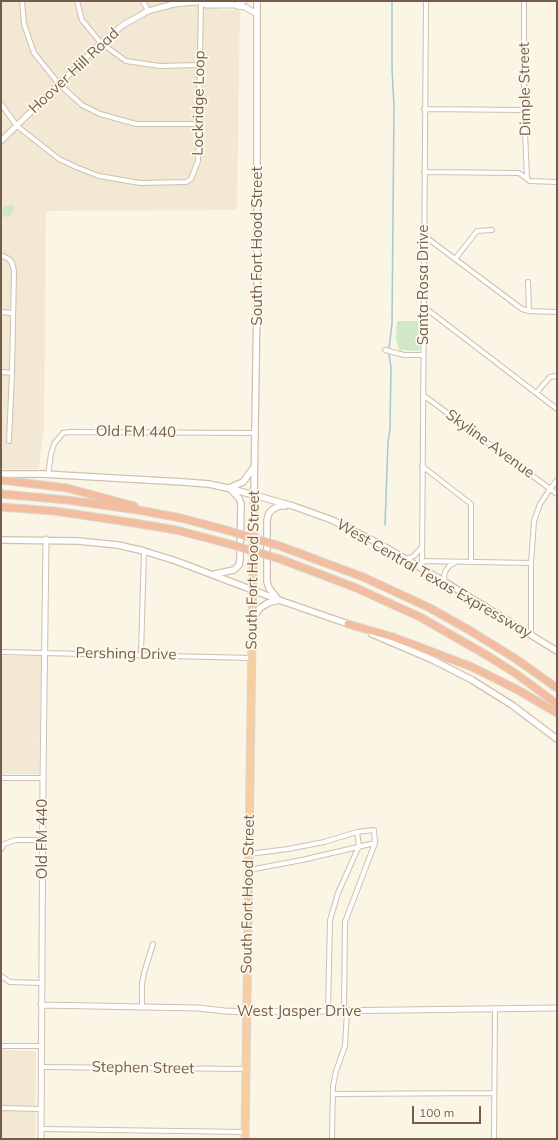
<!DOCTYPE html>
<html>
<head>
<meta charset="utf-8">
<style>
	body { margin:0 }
	#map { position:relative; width:558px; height:1140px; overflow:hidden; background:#fbf5e5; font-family:Mulish,sans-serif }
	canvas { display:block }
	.frame { position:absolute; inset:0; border:2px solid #745e4b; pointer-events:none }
	.scale { position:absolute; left:412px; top:1106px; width:69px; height:18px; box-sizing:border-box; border:2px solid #745e4b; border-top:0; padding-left:5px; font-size:12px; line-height:14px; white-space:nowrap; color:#745e4b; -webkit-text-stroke:3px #fef9ec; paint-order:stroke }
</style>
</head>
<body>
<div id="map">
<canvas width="558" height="1140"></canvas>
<div class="frame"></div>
<div class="scale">100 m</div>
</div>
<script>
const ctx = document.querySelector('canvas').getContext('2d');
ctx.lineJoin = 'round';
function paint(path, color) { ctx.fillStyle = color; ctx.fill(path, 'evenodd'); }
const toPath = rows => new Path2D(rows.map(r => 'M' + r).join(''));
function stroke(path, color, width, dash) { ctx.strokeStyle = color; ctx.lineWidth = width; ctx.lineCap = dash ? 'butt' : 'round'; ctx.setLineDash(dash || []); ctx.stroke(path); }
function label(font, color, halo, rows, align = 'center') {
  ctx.font = font + ' Mulish,sans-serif'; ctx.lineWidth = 3.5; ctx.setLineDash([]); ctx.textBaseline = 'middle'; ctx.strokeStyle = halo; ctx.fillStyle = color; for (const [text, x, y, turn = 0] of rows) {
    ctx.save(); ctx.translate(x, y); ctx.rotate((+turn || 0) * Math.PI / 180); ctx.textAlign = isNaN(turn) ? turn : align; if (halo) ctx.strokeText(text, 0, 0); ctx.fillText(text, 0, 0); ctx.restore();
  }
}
paint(toPath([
	[1,1,219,1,218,10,240,10,237,210,46,211,44,425,39,469,1,469],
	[1,656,41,656,39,774,1,774],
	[1,1050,36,1051,35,1139,1,1139]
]), '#f3e8d4');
paint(toPath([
	[12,205,15,209,10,216,3,217,1,213,5,206],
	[397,321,420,321,420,349,418,351,399,350,396,338]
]), '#d0e9c4');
stroke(toPath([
	[389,348,392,324,394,105,392,69,392,1],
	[385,525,388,442,390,429,391,367,389,355]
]), '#a1c9d6', 1.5);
const minor = toPath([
	[22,1,24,24,34,53,59,84,82,105,100,114,136,124,199,124],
	[77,1,82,20,101,43,126,61,160,66,199,65],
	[143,1,148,11],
	[524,1,524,110,527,178],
	[1,104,17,126,59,159,76,167,99,176,140,183,186,182,191,179,198,161,201,1],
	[424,109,524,110],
	[424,172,519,173,530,181,557,182],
	[423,235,522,309,529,311,557,312],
	[1,255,9,259,12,263,14,271,12,373,9,441],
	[455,259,477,231,492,230],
	[528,282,529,311],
	[424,307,557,409],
	[1,312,12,313],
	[385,350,404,355,423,355],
	[1,372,12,373],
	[537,392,550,377,556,376],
	[423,395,557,494],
	[422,466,471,504,471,562],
	[48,475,51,454,54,444,63,433,69,432,255,433],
	[406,559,414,556,421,548],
	[422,561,531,563],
	[422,569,426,1],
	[445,582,444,577,445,572,449,566,456,562],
	[531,635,531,563,534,521,540,504,550,489,557,480],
	[1,652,251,658],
	[141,654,144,551],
	[1,778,43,778],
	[1,849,4,844,16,840,42,840],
	[249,854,288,849,324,842,357,832,374,830,375,843,345,922,344,1011],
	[249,870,302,860,375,843],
	[1,976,10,982,42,983],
	[142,1007,142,984,144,973,153,944],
	[328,1010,330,920,338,893,359,846,357,832],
	[1,1046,41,1046],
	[41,1067,246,1069],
	[334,1094,494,1093],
	[1,1108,40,1109],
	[41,1129,245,1132],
	[332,1139,333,1086,336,1071,345,1046,347,1011],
	[494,1139,495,1009]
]);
const tertiary = toPath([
	[211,1,231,1],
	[201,2,206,5,236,5,244,1],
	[237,6,245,7,257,14],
	[1,141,101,43,123,25,148,11,174,4,207,1],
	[41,1005,198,1008,225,1011,247,1012,557,1008],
	[41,1139,43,778,46,539]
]);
const secondary = toPath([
	[1,474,43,474,183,482,209,484,232,489,293,506,332,520,378,543,445,582,557,651],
	[229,488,243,482,254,467],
	[254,495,257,298,257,1],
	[1,540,78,541,118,545,144,551,176,561,279,600,351,625],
	[215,574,234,570,239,565,240,559,241,504,239,498,231,490],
	[276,597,269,588,267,582,267,520,269,513,273,509,279,506,285,506],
	[252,620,260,608,268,603,279,600],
	[372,634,433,660,472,680,512,705,557,739]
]);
const trunk = toPath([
	[245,1139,254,495]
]);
const motorway = toPath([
	[1,480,67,488,134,506],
	[1,494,67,500,138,510,181,518,226,530],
	[1,507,54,511,122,521,176,530,226,543],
	[280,546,363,577,430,608,469,630,516,659,557,688],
	[280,559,354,587,420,617,488,656,515,673,557,704],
	[348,624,393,637,472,667,518,690,557,713]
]);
stroke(minor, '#cfc0af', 6);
stroke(tertiary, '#cfc0af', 7);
stroke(secondary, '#d2c0ac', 8);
stroke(trunk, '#dbd5d0', 9);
stroke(motorway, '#dbd5d0', 9);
stroke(minor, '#fff', 4);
stroke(tertiary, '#fff', 5);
stroke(secondary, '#fff', 5.5);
stroke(trunk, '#f6cea0', 7);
stroke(motorway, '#f3bd9f', 7);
const motorwayBridge = toPath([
	[226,530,280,546],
	[226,543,280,559]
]);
stroke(motorwayBridge, '#dbd5d0', 9, []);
stroke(motorwayBridge, '#f3bd9f', 7);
label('15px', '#745e4b', '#fef9ec', [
	["Hoover Hill Road",74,71,-43],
	["Dimple Street",525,89,-91],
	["Lockridge Loop",199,103,-89],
	["South Fort Hood Street",257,246,-90],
	["Santa Rosa Drive",423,285,-90],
	["Old FM 440",136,432,1],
	["Skyline Avenue",490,444,36],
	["South Fort Hood Street",253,570,-89],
	["West Central Texas Expressway",434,579,30],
	["Pershing Drive",126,654,1],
	["Old FM 440",42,839,-90],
	["South Fort Hood Street",248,894,-89],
	["West Jasper Drive",299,1011],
	["Stephen Street",143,1068,1]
]);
</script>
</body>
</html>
